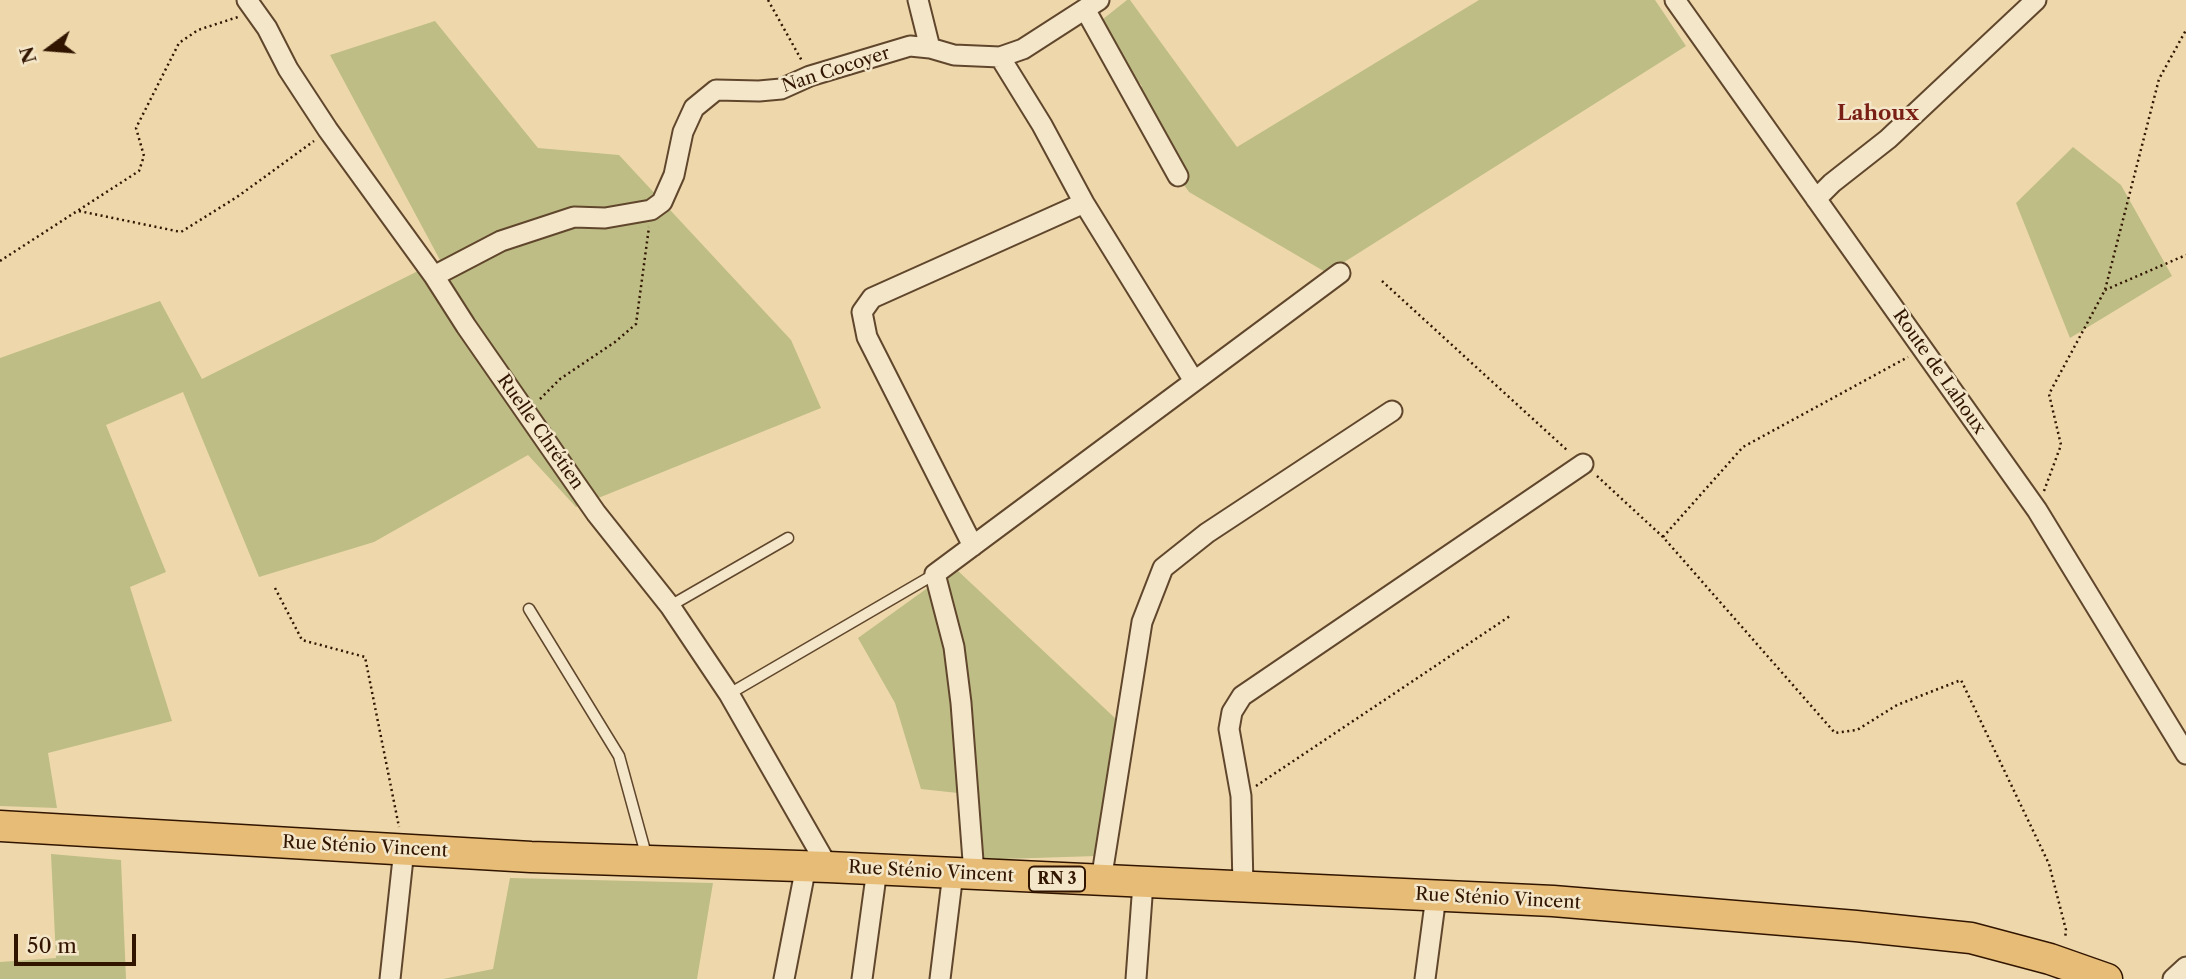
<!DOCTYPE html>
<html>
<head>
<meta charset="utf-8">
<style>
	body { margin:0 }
	#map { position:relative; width:2186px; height:979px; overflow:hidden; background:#eed8ab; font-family:"Libre Caslon Text",serif }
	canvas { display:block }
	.north { position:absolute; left:14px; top:14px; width:70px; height:70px; -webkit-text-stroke:5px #f4e6c8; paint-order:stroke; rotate:254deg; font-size:19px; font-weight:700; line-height:28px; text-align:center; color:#311501 }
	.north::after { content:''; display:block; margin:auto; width:24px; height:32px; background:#311501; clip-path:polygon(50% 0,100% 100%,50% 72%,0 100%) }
	.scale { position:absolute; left:14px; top:934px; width:122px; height:32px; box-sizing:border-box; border:4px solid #311501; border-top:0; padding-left:9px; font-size:21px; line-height:24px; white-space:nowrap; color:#311501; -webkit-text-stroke:5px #f4e6c8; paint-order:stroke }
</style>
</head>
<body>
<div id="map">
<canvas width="2186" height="979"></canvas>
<div class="north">N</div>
<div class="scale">50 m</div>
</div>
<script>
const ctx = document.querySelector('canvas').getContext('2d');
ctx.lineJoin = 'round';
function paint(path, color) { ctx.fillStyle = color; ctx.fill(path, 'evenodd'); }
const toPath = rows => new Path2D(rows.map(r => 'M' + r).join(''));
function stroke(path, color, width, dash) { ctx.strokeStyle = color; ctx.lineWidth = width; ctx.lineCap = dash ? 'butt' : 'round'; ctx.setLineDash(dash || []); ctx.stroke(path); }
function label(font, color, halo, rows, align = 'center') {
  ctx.font = font + ' "Libre Caslon Text",serif'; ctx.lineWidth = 5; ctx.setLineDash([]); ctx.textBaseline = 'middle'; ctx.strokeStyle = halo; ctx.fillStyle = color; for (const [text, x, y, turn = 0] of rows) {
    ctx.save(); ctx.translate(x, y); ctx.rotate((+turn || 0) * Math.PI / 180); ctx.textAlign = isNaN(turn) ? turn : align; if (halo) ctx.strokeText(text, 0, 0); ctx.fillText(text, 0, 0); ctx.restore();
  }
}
paint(toPath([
	[1127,0,1130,0,1237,147,1479,0,1655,0,1686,46,1327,273,1189,192,1125,102,1142,86,1093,27],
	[435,21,538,148,619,155,791,340,821,408,576,507,528,455,374,542,259,577,183,392,106,425,166,572,130,587,172,721,48,753,57,808,0,806,0,358,160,301,202,379,440,260,330,55],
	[2073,147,2121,185,2172,276,2070,338,2016,203],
	[957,570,1116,719,1097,856,970,860,967,794,921,789,895,703,858,638,933,584],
	[51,854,121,860,126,979,0,979,0,962,56,958],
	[510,878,713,883,697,979,443,979,493,969]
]), '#bebd85');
const lane = toPath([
	[670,606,788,538],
	[529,609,619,756,647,858],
	[729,694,935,574]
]);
const street = toPath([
	[247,0,267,28,288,69,328,130,434,276,466,326,596,513,670,606,729,694,828,867],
	[918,0,930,48],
	[1675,0,2037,510,2186,754],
	[1085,9,1178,176],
	[1000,57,1042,125,1084,203,1194,381],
	[1816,199,1832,183,1888,139,2036,0],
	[434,276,501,241,574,217,605,218,651,210,662,202,674,175,683,132,694,108,716,90,759,91,781,89,810,76,910,46,930,48,954,55,1000,57,1023,49,1099,0],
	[973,546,867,337,862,312,872,298,1084,203],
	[974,874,961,703,954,647,935,574,1340,273],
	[1101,881,1142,622,1163,568,1207,533,1392,411],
	[1243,887,1241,796,1229,729,1232,712,1242,696,1583,464],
	[390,979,404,849],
	[784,979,806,866],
	[862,979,877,869],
	[940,979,953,873],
	[1136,979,1143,883],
	[1425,979,1436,896],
	[2173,979,2186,967]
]);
const primary = toPath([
	[0,826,531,857,828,867,1553,901,1856,926,1971,938,2050,959,2107,979]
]);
stroke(lane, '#60462c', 13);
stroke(street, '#60462c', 23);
stroke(primary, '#311501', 33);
stroke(toPath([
	[768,0,802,61],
	[79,211,181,232,237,197,314,141],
	[0,261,139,171,144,156,136,128,179,43,198,30,238,17],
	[1382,281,1568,451],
	[2105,290,2186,255],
	[540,399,560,379,615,342,636,324,649,227],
	[1597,476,1663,537,1835,733,1857,730,1897,705,1961,680,2049,864,2066,930,2065,939],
	[2044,491,2061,445,2049,394,2105,290,2159,79,2186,30],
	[1663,537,1743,447,1908,357],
	[275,588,302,640,365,657,399,827],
	[1256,786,1510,616]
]), '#311501', 2.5, [2, 3.5]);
stroke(lane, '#f4e6c8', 10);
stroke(street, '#f4e6c8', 19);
stroke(primary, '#e7bc76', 30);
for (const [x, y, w] of [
	[1057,879,56]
]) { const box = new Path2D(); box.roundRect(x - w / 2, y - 12.5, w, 25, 5); ctx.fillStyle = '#f4e6c8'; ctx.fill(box); stroke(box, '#311501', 2); }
label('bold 16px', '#311501', null, [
	["RN 3",1057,879]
]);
label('18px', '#311501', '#f4e6c8', [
	["Nan Cocoyer",836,70,-18],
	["Route de Lahoux",1939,372,55],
	["Ruelle Chrétien",540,432,55],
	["Rue Sténio Vincent",365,847,3],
	["Rue Sténio Vincent",931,872,3],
	["Rue Sténio Vincent",1498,899,3]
]);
label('bold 21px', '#7a1f14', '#f4e6c8', [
	["Lahoux",1878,114]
]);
</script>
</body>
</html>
